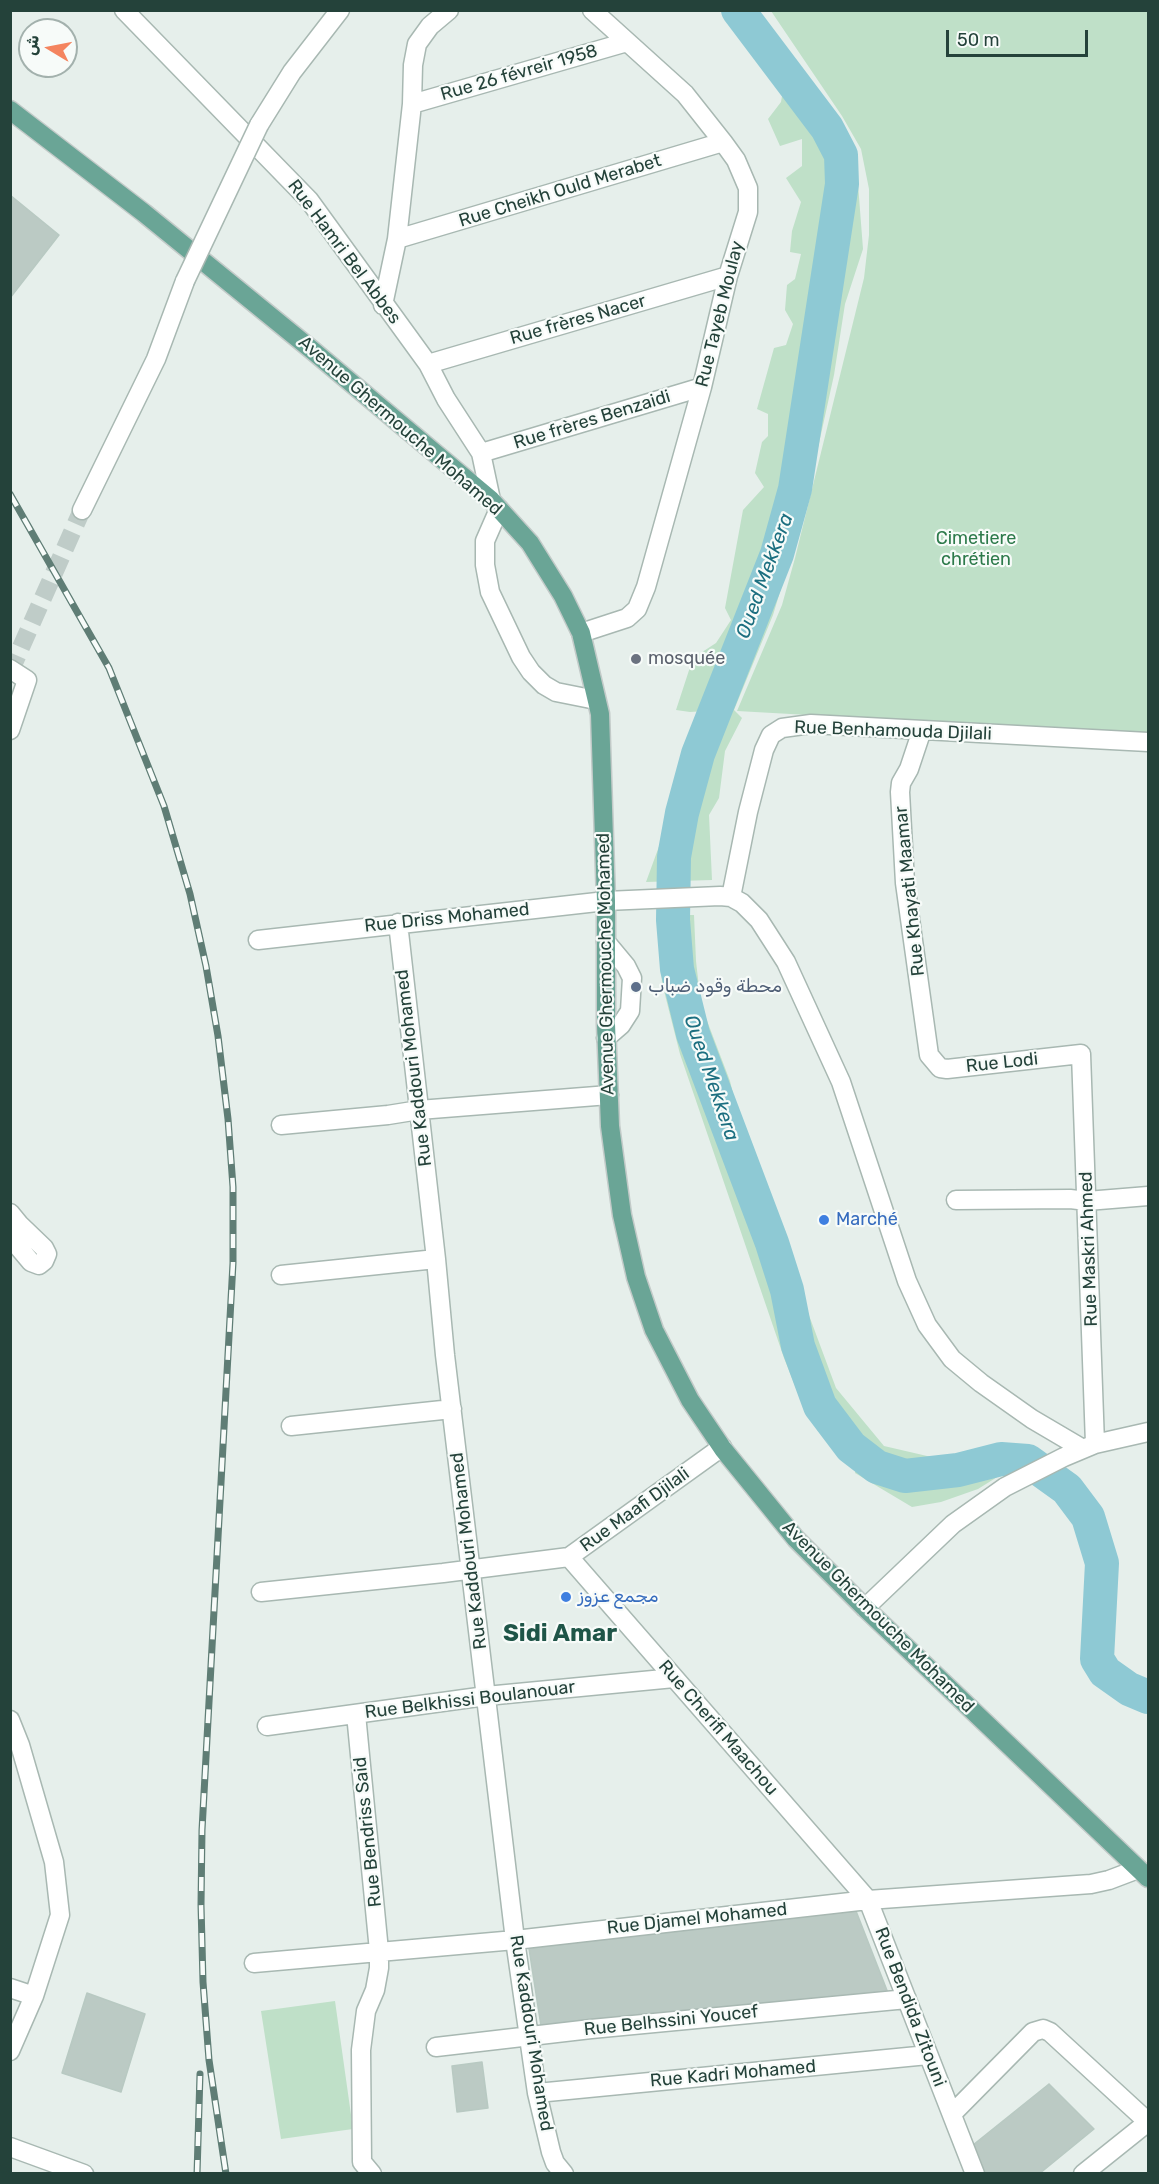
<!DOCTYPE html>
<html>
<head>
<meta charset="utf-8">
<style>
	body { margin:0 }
	#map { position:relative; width:1159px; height:2184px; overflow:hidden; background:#e6efeb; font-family:Rubik,"Noto Naskh Arabic",sans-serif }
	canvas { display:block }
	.frame { position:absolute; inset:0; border:12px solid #24423a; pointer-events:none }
	.north { position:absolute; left:18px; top:18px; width:60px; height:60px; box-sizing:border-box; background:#f7fbf9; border:2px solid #a3b1ad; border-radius:50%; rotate:280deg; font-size:16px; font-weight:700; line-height:24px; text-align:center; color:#24423a }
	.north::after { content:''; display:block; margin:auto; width:21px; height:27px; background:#f4845f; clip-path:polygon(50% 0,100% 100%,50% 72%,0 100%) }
	.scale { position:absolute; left:946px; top:30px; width:142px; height:27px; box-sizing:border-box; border:3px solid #24423a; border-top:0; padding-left:8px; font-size:18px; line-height:21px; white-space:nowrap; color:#24423a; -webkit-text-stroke:4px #f7fbf9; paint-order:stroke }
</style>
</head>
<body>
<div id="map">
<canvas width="1159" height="2184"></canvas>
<div class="frame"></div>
<div class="north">ش</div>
<div class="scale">50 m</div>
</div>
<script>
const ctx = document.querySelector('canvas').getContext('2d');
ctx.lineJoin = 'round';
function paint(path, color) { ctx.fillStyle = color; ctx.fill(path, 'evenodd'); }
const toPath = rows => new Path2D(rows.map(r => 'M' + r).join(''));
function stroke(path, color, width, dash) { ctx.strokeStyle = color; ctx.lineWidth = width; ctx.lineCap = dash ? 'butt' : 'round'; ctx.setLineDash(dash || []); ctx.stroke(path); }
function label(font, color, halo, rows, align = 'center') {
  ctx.font = font + ' Rubik,"Noto Naskh Arabic",sans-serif'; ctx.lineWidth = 4.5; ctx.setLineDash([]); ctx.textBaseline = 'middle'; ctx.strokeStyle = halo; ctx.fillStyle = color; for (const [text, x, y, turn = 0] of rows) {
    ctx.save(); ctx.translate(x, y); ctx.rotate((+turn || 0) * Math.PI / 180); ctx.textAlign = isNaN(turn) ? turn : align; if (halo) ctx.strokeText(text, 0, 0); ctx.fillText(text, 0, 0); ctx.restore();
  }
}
paint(toPath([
	[771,11,1148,11,1148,734,737,711,782,605,795,558,864,278,869,235,869,189,861,149,842,116],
	[788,61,823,108,856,158,863,249,845,304,834,375,803,516,773,615,734,710,742,718,725,751,719,798,709,815,712,880,646,882,677,797,676,786,694,750,706,711,690,712,676,710,693,658,716,643,731,620,725,608,743,510,764,487,755,473,762,442,768,436,768,414,757,409,774,348,786,345,793,324,785,310,787,285,795,279,801,254,790,252,792,231,801,202,786,178,802,166,802,139,780,146,768,119,781,102],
	[679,915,694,915,696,961,701,1005,730,1081,745,1143,836,1388,884,1446,940,1459,1031,1456,978,1489,941,1502,912,1507,855,1473,857,1459,847,1464,818,1431,803,1406,784,1358,680,1054,662,983,658,918,668,919,669,933],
	[669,938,680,946,682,975,674,987,689,998,692,1043,702,1078,726,1114,735,1162,752,1212,778,1248,790,1281,784,1311,805,1342,796,1362,820,1379,823,1401,807,1387,794,1367,798,1346,780,1313,785,1279,765,1238,745,1211,722,1124,702,1086,682,1016,684,999,671,992,672,974],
	[335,2001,353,2129,281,2139,261,2011]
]), '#bfe0c8');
stroke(toPath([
	[738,10,827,128,841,155,842,184,795,489,777,554,698,754,682,813,674,857,673,920,677,969,693,1034,772,1243,787,1290,798,1346,820,1406,851,1447,877,1467,905,1476,958,1470,1001,1459,1028,1461,1067,1489,1088,1517,1102,1563,1097,1659,1105,1672,1129,1689,1148,1697]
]), '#8ec9d4', 34);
const building = toPath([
	[10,195,59,235,10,298,10,195],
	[856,1911,888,1993,541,2026,528,1942,856,1911],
	[87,1993,145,2014,121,2092,62,2073,87,1993],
	[482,2062,488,2108,457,2112,452,2066,482,2062],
	[1049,2084,1094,2129,1039,2174,978,2174,968,2149,1049,2084]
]);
paint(building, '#bbcac4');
stroke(building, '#b8c9c2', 1.5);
stroke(toPath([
	[10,672,82,510]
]), '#bfccc8', 18, [18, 9]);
const minor = toPath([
	[124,10,309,200,428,364,446,399,481,453,491,500],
	[412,104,627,42],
	[259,125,292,72,340,10],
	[397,239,723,142],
	[383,305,397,239,412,104,413,65,417,44,430,26,449,10],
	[428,364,728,276],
	[481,453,702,387],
	[499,509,485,541,485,565,490,592,521,657,531,672,544,685,556,692,596,700],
	[82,510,156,359,185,281],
	[581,633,627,618,637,609,646,587,702,387,728,276,748,212,748,188,736,160,723,142,685,94,592,10],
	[10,669,27,680,10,730],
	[922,730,909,769,901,783,900,792,905,883,929,1055,940,1068,947,1069,1081,1054,1095,1444],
	[731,897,748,812,764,750,771,735,782,728,811,724,1148,742],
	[398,923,436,1259,445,1355,515,1940,537,2093,551,2152,555,2163,564,2174],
	[258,940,606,901,720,896,731,897,742,903,759,920,786,962,841,1082,907,1281,927,1325,952,1359,981,1383,1032,1419,1083,1449],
	[606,942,626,966,632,978,630,1011,621,1025,606,1038],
	[281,1125,388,1115,419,1110,609,1095],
	[956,1200,1070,1199,1087,1201,1148,1196],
	[10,1213,19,1224,44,1248,47,1254,44,1261,39,1265,31,1262,10,1237],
	[281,1275,436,1259],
	[291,1426,452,1409],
	[569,1557,868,1900,975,2174],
	[261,1592,443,1573,569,1557,722,1447],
	[865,1608,953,1524,1005,1487,1064,1457,1095,1444,1148,1432],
	[356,1714,379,1951,379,1968,375,1990,366,2011,361,2050,362,2162,372,2174],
	[10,1720,20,1745,54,1862,60,1915,34,1996,10,2051],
	[267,1726,486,1696,674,1678],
	[254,1963,515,1940,868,1900,1091,1884,1109,1880,1138,1869],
	[10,1988,34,1996],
	[436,2047,591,2029,907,1999],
	[537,2093,928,2055],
	[952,2114,1033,2032,1043,2029,1050,2032,1148,2122],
	[10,2147,84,2174],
	[1083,2174,1148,2122]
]);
const major = toPath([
	[10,110,144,213,312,350,491,500,530,543,563,596,581,633,600,714,606,901,606,1024,610,1126,622,1215,636,1277,654,1330,690,1400,723,1449,796,1539,865,1608,1148,1878]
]);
stroke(minor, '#a8b8b2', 21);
stroke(major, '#c2cac8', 21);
stroke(minor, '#fff', 18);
stroke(major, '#6aa596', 18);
const rail = toPath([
	[10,494,109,668,164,806,190,894,206,966,218,1036,228,1119,233,1187,233,1263,202,1830,201,1905,203,1982,209,2060,226,2174],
	[197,2174,200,2074]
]);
stroke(rail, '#5f7d75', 7);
stroke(rail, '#f7fbf9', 4.5, [14]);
const minorBridge = toPath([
	[185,281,259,125]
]);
stroke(minorBridge, '#a8b8b2', 21, []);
stroke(minorBridge, '#fff', 18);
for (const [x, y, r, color] of [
	[636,659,6,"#6b7280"],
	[636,987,6,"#5c6f8a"],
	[824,1220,6,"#3f7fe0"],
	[566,1597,6,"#3f7fe0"]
]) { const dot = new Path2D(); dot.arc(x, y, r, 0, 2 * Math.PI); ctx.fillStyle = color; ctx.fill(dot); stroke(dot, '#f7fbf9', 2); }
label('18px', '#24423a', '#f7fbf9', [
	["Rue 26 févreir 1958",519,73,-16],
	["Rue Cheikh Ould Merabet",560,191,-17],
	["Rue Hamri Bel Abbes",344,252,53],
	["Rue Tayeb Moulay",720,314,-76],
	["Rue frères Nacer",578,320,-16],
	["Rue frères Benzaidi",592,420,-17],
	["Avenue Ghermouche Mohamed",400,426,41],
	["Rue Benhamouda Djilali",893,731,2],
	["Rue Khayati Maamar",910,891,-96],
	["Rue Driss Mohamed",447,918,-6],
	["Avenue Ghermouche Mohamed",606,964,-91],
	["Rue Lodi",1002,1063,-6],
	["Rue Kaddouri Mohamed",414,1068,-97],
	["Rue Maskri Ahmed",1089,1249,-92],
	["Rue Maafi Djilali",635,1510,-36],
	["Rue Kaddouri Mohamed",469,1551,-97],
	["Avenue Ghermouche Mohamed",878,1617,45],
	["Rue Belkhissi Boulanouar",470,1700,-7],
	["Rue Cherifi Maachou",718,1728,49],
	["Rue Bendriss Said",368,1832,-96],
	["Rue Djamel Mohamed",697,1919,-6],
	["Rue Bendida Zitouni",910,2007,69],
	["Rue Belhssini Youcef",671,2021,-6],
	["Rue Kaddouri Mohamed",531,2033,81],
	["Rue Kadri Mohamed",733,2074,-5]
]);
label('18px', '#2d7a4b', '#f7fbf9', [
	["Cimetiere",976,539],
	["chrétien",976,560]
]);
label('18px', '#5b616d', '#f7fbf9', [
	["mosquée",648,659]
], 'left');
label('18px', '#4e5e75', '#f7fbf9', [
	["محطة وقود ضباب",648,987]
], 'left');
label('18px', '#366cbe', '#f7fbf9', [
	["Marché",836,1220],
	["مجمع عزوز",578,1597]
], 'left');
label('italic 20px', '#1c6f80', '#f7fbf9', [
	["Oued Mekkera",765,576,-70],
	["Oued Mekkera",711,1078,71]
]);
label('bold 24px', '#1f5548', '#f7fbf9', [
	["Sidi Amar",560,1634]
]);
</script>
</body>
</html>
